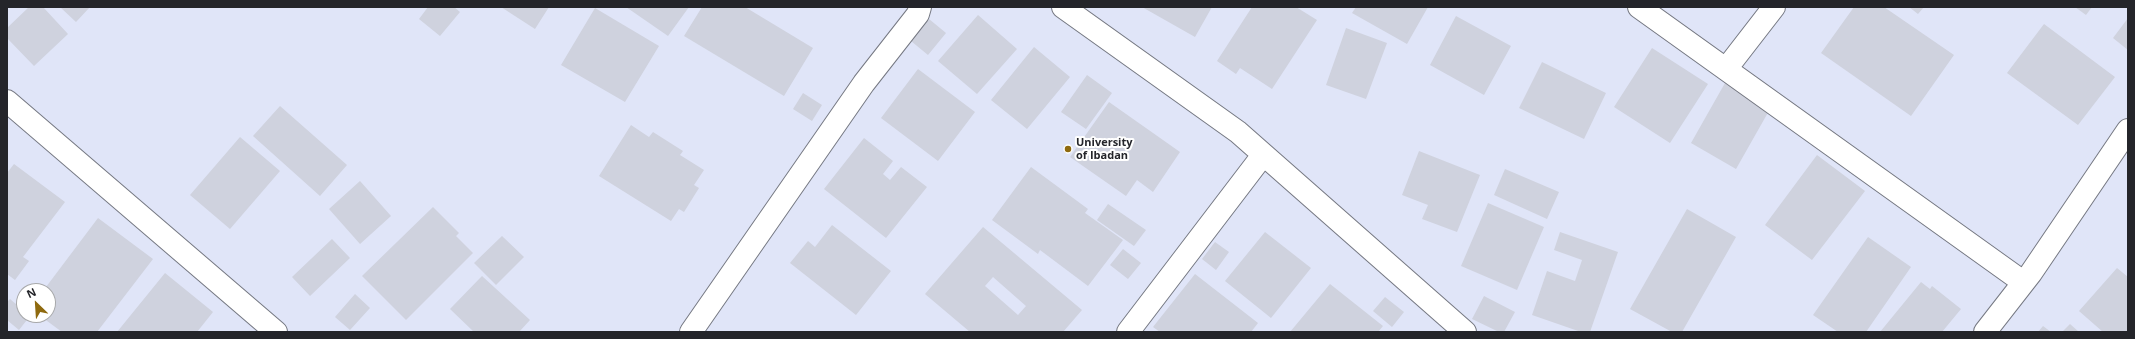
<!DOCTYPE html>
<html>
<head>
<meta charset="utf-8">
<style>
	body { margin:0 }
	#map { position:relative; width:2135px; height:339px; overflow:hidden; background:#eef2fe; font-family:"Open Sans",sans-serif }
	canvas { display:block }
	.frame { position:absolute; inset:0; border:8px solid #24252a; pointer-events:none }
	.north { position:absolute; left:16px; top:283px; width:40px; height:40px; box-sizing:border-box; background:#fff; border:1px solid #a7a8aa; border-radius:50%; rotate:335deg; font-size:11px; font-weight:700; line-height:16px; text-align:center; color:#24252a }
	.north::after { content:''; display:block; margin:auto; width:14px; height:18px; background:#8f6a0f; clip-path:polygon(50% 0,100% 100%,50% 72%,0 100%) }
</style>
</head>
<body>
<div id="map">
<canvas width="2135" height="339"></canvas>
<div class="frame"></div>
<div class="north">N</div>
</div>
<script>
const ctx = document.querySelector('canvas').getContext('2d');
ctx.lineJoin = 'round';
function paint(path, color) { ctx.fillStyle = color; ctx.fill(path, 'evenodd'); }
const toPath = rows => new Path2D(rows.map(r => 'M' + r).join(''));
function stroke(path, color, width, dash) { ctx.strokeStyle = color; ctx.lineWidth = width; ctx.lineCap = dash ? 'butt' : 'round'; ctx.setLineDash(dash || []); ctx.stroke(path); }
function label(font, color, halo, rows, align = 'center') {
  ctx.font = font + ' "Open Sans",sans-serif'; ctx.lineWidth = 4; ctx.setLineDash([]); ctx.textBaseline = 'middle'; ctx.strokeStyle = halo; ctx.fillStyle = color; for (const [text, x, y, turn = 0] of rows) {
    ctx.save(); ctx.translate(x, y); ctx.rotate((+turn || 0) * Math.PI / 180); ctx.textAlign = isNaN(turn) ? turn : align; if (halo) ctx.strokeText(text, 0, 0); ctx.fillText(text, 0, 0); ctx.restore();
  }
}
paint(toPath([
	[7,7,2128,7,2128,332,7,332],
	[24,291,48,291,48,315,24,315]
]), '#e0e5f8');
paint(toPath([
	[29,7,43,7,68,34,34,66,7,38,7,28],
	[60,7,90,7,76,22],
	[428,7,454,7,460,12,440,36,419,19],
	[501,7,549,7,535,29],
	[626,7,689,7,668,36],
	[702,7,745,7,813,48,784,96,684,36],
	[1142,7,1212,7,1195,37],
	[1252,7,1296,7,1317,20,1272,89,1240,68,1236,74,1217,61],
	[1356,7,1428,7,1407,44,1352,13],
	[1854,7,1884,7,1954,55,1911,116,1821,53],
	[1909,7,1924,7,1918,14],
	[2075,7,2092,7,2086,15],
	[595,8,659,46,625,102,561,65],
	[978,15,1017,49,977,94,938,61],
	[1456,16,1511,46,1484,95,1430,65],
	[2128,18,2128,50,2113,38],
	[929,19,946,33,928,55,911,41],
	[2044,24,2115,77,2078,125,2007,73],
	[1346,28,1387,43,1366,99,1326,85],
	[1034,47,1070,77,1027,129,991,100],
	[1652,48,1708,84,1670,143,1614,107],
	[1542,62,1606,93,1584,139,1519,108],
	[918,69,975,112,938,161,881,118],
	[1087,75,1112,93,1086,129,1061,112],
	[1725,83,1770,109,1736,169,1691,143],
	[803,93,822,105,812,121,793,109],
	[1109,102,1180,152,1153,192,1137,180,1126,196,1070,157],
	[280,106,347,165,320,196,253,136],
	[631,125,649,137,653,132,683,151,680,155,704,170,694,185,699,188,684,212,679,209,671,221,599,176],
	[240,137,280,171,230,229,190,195],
	[864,138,893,161,883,174,890,180,901,167,927,187,886,238,824,189],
	[1419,151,1480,175,1457,232,1422,219,1428,205,1402,195],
	[1817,155,1865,191,1812,260,1765,225],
	[14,164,65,202,23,257,29,261,15,280,7,274,7,173],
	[1031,167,1088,209,1085,213,1123,240,1088,286,1040,250,1038,254,992,220],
	[1505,169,1559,192,1547,219,1494,195],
	[360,181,391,216,360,244,329,209],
	[1488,203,1544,227,1517,290,1461,266],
	[1108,204,1146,230,1134,246,1097,220],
	[433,207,459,233,456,236,473,253,406,320,362,276],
	[1687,209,1736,237,1682,332,1672,332,1630,309],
	[98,218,153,259,97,332,62,332,39,315,48,315,48,291,43,291],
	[832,225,891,271,856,315,790,263,808,241,815,247],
	[983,227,1082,310,1063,332,970,332,925,294],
	[993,277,1026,306,1018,315,985,286],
	[1265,232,1311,268,1271,318,1225,281],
	[1560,232,1618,252,1590,332,1581,332,1532,315,1547,271,1575,281,1582,260,1554,250],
	[502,236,524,257,496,285,474,263],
	[1868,237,1911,267,1866,332,1838,332,1813,315],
	[332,239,350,258,310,296,292,277],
	[1215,242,1229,252,1216,270,1202,259],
	[1123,249,1141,263,1128,279,1110,265],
	[2117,268,2128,277,2128,332,2103,332,2079,311],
	[165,273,213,312,197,332,117,332],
	[1195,274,1258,323,1251,332,1160,332,1153,327],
	[482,276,530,320,519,332,474,332,450,309],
	[1921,282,1930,289,1932,286,1961,309,1942,332,1880,332],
	[1330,284,1383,326,1378,332,1290,332],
	[355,294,370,308,350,330,335,317],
	[1484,296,1515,312,1504,332,1499,332,1472,319],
	[1385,297,1404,312,1392,327,1373,311],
	[10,299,24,311,24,315,30,316,19,330,7,320,7,302],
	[2070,324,2079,332,2062,332],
	[2043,326,2051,332,2038,332]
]), '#cfd2de');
const street = toPath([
	[1063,7,1238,132,1465,332],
	[1639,7,2023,282],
	[1726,69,1774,7],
	[7,101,276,332],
	[691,332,864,83,918,14,920,7],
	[1128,332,1263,155],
	[1985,332,2031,273,2128,130]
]);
stroke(street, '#757882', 24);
stroke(street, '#fff', 22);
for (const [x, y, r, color] of [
	[1068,149,4,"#8f6a0f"]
]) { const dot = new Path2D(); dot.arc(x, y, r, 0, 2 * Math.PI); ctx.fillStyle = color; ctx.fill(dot); stroke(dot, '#fff', 1.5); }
label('bold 11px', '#24252a', '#fff', [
	["University",1076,143],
	["of Ibadan",1076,156]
], 'left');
</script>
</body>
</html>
